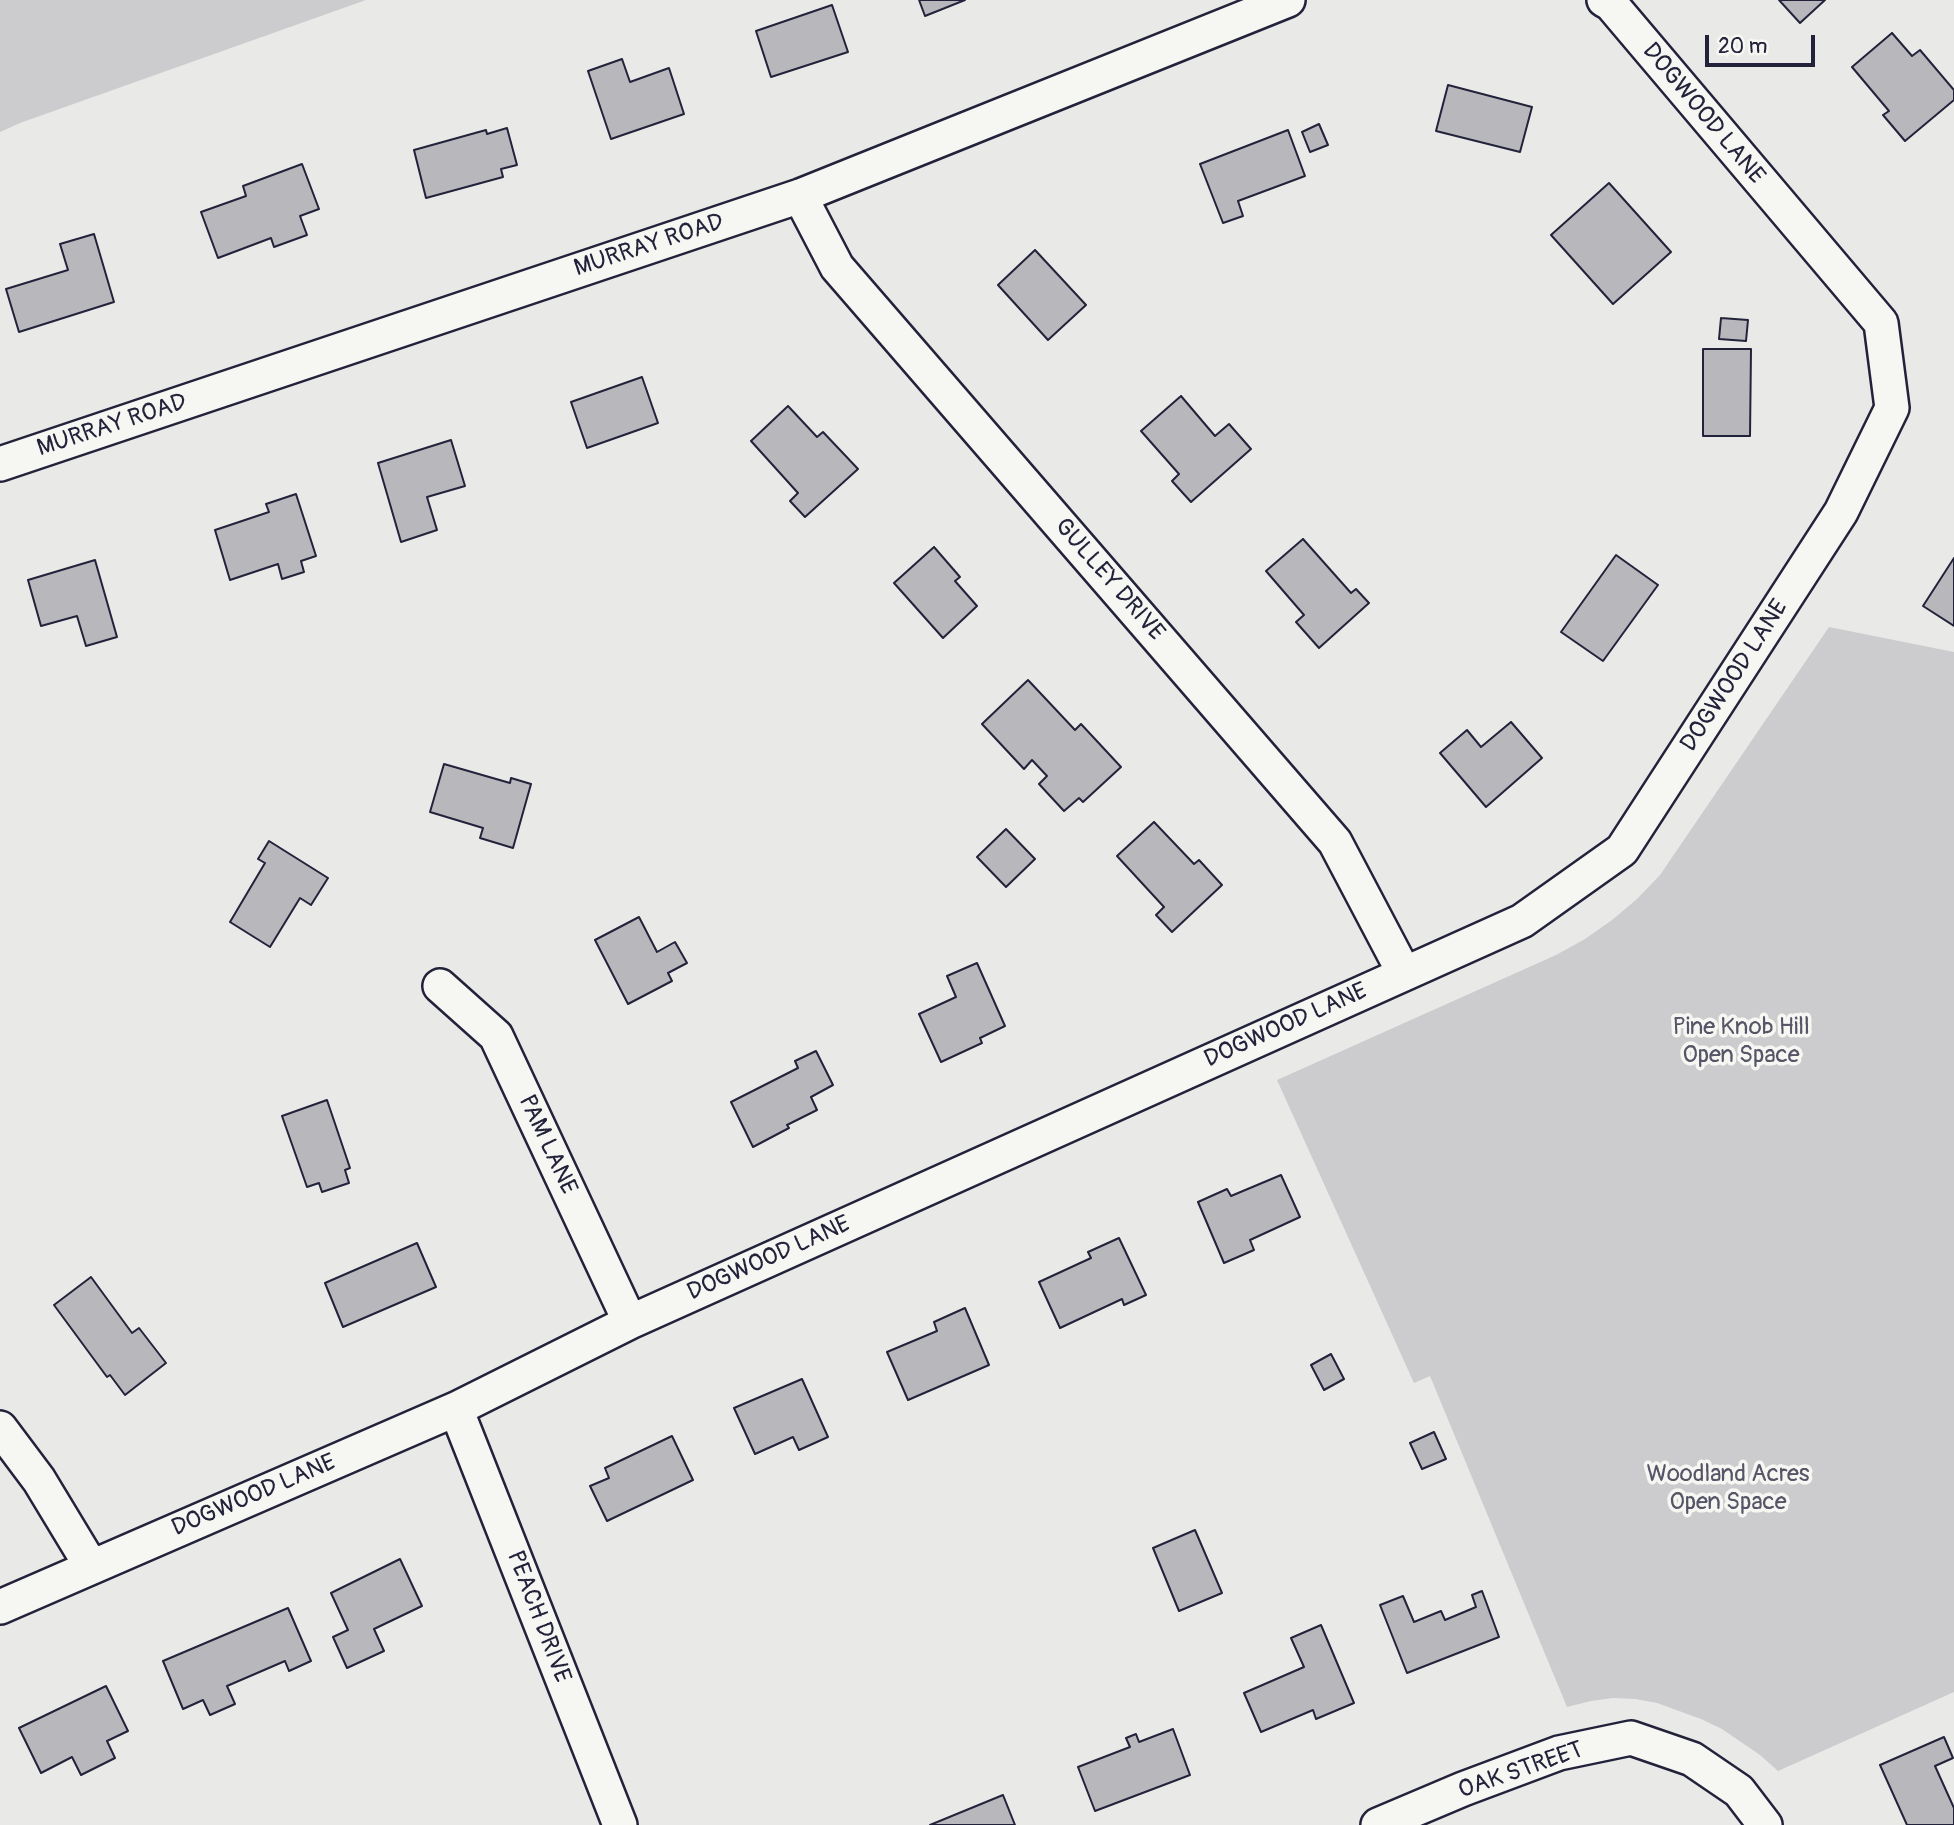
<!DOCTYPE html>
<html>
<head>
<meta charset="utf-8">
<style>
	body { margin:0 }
	#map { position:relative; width:1954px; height:1825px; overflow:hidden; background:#e9e9e7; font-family:Pangolin,sans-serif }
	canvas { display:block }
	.scale { position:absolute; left:1705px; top:35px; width:110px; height:32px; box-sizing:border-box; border:4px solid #22223b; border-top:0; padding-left:9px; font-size:21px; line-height:24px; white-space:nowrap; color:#22223b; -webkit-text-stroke:5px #f6f6f2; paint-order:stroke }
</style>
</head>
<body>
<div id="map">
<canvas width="1954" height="1825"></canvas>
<div class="scale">20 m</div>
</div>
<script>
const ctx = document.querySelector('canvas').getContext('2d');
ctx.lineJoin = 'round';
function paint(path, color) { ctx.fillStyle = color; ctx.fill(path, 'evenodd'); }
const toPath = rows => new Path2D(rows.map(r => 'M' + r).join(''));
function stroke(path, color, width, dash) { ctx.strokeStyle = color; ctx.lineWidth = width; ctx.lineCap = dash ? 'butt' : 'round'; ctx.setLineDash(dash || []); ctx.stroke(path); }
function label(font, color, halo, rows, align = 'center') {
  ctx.font = font + ' Pangolin,sans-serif'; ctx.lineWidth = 7; ctx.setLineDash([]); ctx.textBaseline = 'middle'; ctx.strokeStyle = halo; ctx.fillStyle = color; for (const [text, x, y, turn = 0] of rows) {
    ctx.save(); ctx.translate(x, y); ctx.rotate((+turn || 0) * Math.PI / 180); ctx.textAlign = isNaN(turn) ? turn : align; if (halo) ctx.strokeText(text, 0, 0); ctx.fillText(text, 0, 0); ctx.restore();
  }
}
paint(toPath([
	[0,0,366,0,20,123,0,132],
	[1829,627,1954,652,1954,1692,1778,1771,1760,1755,1722,1729,1701,1719,1657,1703,1635,1699,1613,1698,1591,1701,1567,1707,1430,1376,1414,1383,1277,1080,1556,955,1585,939,1612,920,1637,899,1660,875]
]), '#ccccce');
const building = toPath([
	[919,0,965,0,925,16,919,0],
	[1779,0,1825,0,1800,23,1779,0],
	[832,5,848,52,771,77,756,31,832,5],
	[1892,33,1912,56,1920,50,1954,90,1954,100,1905,141,1883,115,1889,111,1852,67,1892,33],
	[622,59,630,82,669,68,684,114,611,139,588,71,622,59],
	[1448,85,1532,107,1520,152,1436,131,1448,85],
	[1319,124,1328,145,1310,152,1302,132,1319,124],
	[507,128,517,165,501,169,503,177,426,198,414,150,486,130,487,134,507,128],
	[1288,130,1305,176,1238,201,1243,216,1223,223,1200,164,1288,130],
	[302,164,319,209,300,216,307,235,274,247,271,238,218,258,201,212,246,196,243,186,302,164],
	[1609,183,1671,252,1613,304,1551,235,1609,183],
	[94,234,114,302,19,332,6,289,68,270,60,244,94,234],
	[1035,250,1086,305,1048,340,998,285,1035,250],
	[1721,318,1748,320,1746,341,1719,339,1721,318],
	[1703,349,1751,349,1750,436,1703,436,1703,349],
	[642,377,658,423,587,448,571,402,642,377],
	[1181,396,1215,436,1229,424,1251,449,1191,502,1172,481,1179,474,1141,431,1181,396],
	[788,406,817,437,823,432,858,469,805,517,790,501,798,493,751,441,788,406],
	[451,440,465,486,427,497,437,530,401,542,378,463,451,440],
	[296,494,316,556,301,561,304,572,282,579,278,564,230,580,215,530,269,512,266,504,296,494],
	[1303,539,1351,593,1356,589,1369,603,1319,648,1296,622,1304,615,1266,571,1303,539],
	[934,547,960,577,955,581,977,606,943,638,894,583,934,547],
	[1616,555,1658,585,1603,661,1561,632,1616,555],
	[1954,558,1954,626,1923,606,1954,558],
	[95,560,117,637,86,646,77,616,41,626,28,580,95,560],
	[1028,680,1075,730,1081,724,1121,767,1083,802,1079,798,1064,811,1039,784,1047,776,1032,760,1024,769,982,724,1028,680],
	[1511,722,1542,758,1486,807,1440,753,1467,730,1481,747,1511,722],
	[444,764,510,783,511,778,531,784,513,848,480,838,483,828,430,812,444,764],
	[1154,822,1194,864,1199,860,1222,885,1172,932,1156,915,1164,907,1117,856,1154,822],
	[1006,829,1035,859,1006,887,977,857,1006,829],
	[269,841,328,878,311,905,300,898,270,947,230,922,265,863,258,859,269,841],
	[639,917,657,952,675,942,687,963,668,973,672,981,628,1004,595,940,639,917],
	[977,963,1005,1026,980,1038,982,1043,941,1062,919,1014,956,997,947,976,977,963],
	[816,1051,833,1085,811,1097,817,1110,787,1125,789,1128,753,1147,731,1102,798,1068,795,1061,816,1051],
	[327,1100,350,1168,345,1170,349,1183,322,1192,319,1183,307,1187,282,1116,327,1100],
	[1281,1175,1300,1217,1250,1240,1254,1250,1224,1263,1198,1202,1227,1189,1231,1196,1281,1175],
	[1119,1238,1146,1295,1124,1305,1122,1299,1060,1328,1039,1282,1091,1258,1088,1252,1119,1238],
	[417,1243,436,1287,343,1327,325,1283,417,1243],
	[91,1277,132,1333,139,1328,166,1363,125,1395,110,1375,107,1377,54,1305,91,1277],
	[965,1308,989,1365,908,1400,887,1352,937,1331,934,1322,965,1308],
	[1331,1354,1344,1379,1324,1390,1311,1365,1331,1354],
	[802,1379,828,1437,799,1450,793,1437,755,1454,734,1408,802,1379],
	[1434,1432,1446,1459,1422,1469,1410,1443,1434,1432],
	[672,1436,693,1480,607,1521,590,1486,609,1478,605,1468,672,1436],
	[1195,1530,1222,1593,1179,1611,1153,1548,1195,1530],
	[400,1559,422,1606,374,1629,384,1651,347,1668,333,1637,348,1630,331,1593,400,1559],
	[1482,1591,1499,1637,1407,1673,1380,1605,1403,1596,1414,1622,1441,1611,1445,1620,1476,1607,1472,1595,1482,1591],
	[288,1608,311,1661,289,1671,285,1661,227,1686,235,1704,210,1715,203,1700,183,1709,163,1661,288,1608],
	[1321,1625,1354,1703,1316,1719,1313,1710,1261,1732,1244,1693,1304,1667,1291,1638,1321,1625],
	[106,1686,128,1731,107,1741,115,1758,81,1775,72,1757,41,1773,19,1728,106,1686],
	[1173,1729,1190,1775,1095,1811,1078,1767,1130,1747,1126,1738,1136,1734,1139,1742,1173,1729],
	[1944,1737,1953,1758,1935,1766,1954,1808,1954,1825,1907,1825,1880,1765,1944,1737],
	[1003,1795,1015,1825,930,1825,1003,1795]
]);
paint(building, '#b8b8bc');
stroke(building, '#22223b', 2);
const street = toPath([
	[800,196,837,267,1335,842,1404,973],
	[0,464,800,196,1288,0],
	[440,986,496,1036,630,1322],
	[456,1409,620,1825],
	[0,1428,39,1480,91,1566],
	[0,1607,456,1409,630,1322,1522,921,1622,850,1841,512,1892,408,1881,323,1611,4,1604,0],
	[1378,1825,1463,1789,1559,1753,1631,1738,1692,1759,1739,1791,1765,1825]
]);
stroke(street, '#22223b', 38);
stroke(street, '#f6f6f2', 33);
label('24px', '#22223b', '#f6f6f2', [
	["DOGWOOD LANE",1703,114,50],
	["MURRAY ROAD",649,246,-18],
	["MURRAY ROAD",112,426,-18],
	["GULLEY DRIVE",1109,580,49],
	["DOGWOOD LANE",1735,676,-57],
	["DOGWOOD LANE",1286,1026,-24],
	["PAM LANE",547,1145,65],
	["DOGWOOD LANE",769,1259,-24],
	["DOGWOOD LANE",254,1496,-23],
	["PEACH DRIVE",538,1617,69],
	["OAK STREET",1521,1771,-19]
]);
label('24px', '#555567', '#f6f6f2', [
	["Pine Knob Hill",1741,1028],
	["Open Space",1741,1056],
	["Woodland Acres",1728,1475],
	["Open Space",1728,1503]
]);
</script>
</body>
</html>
